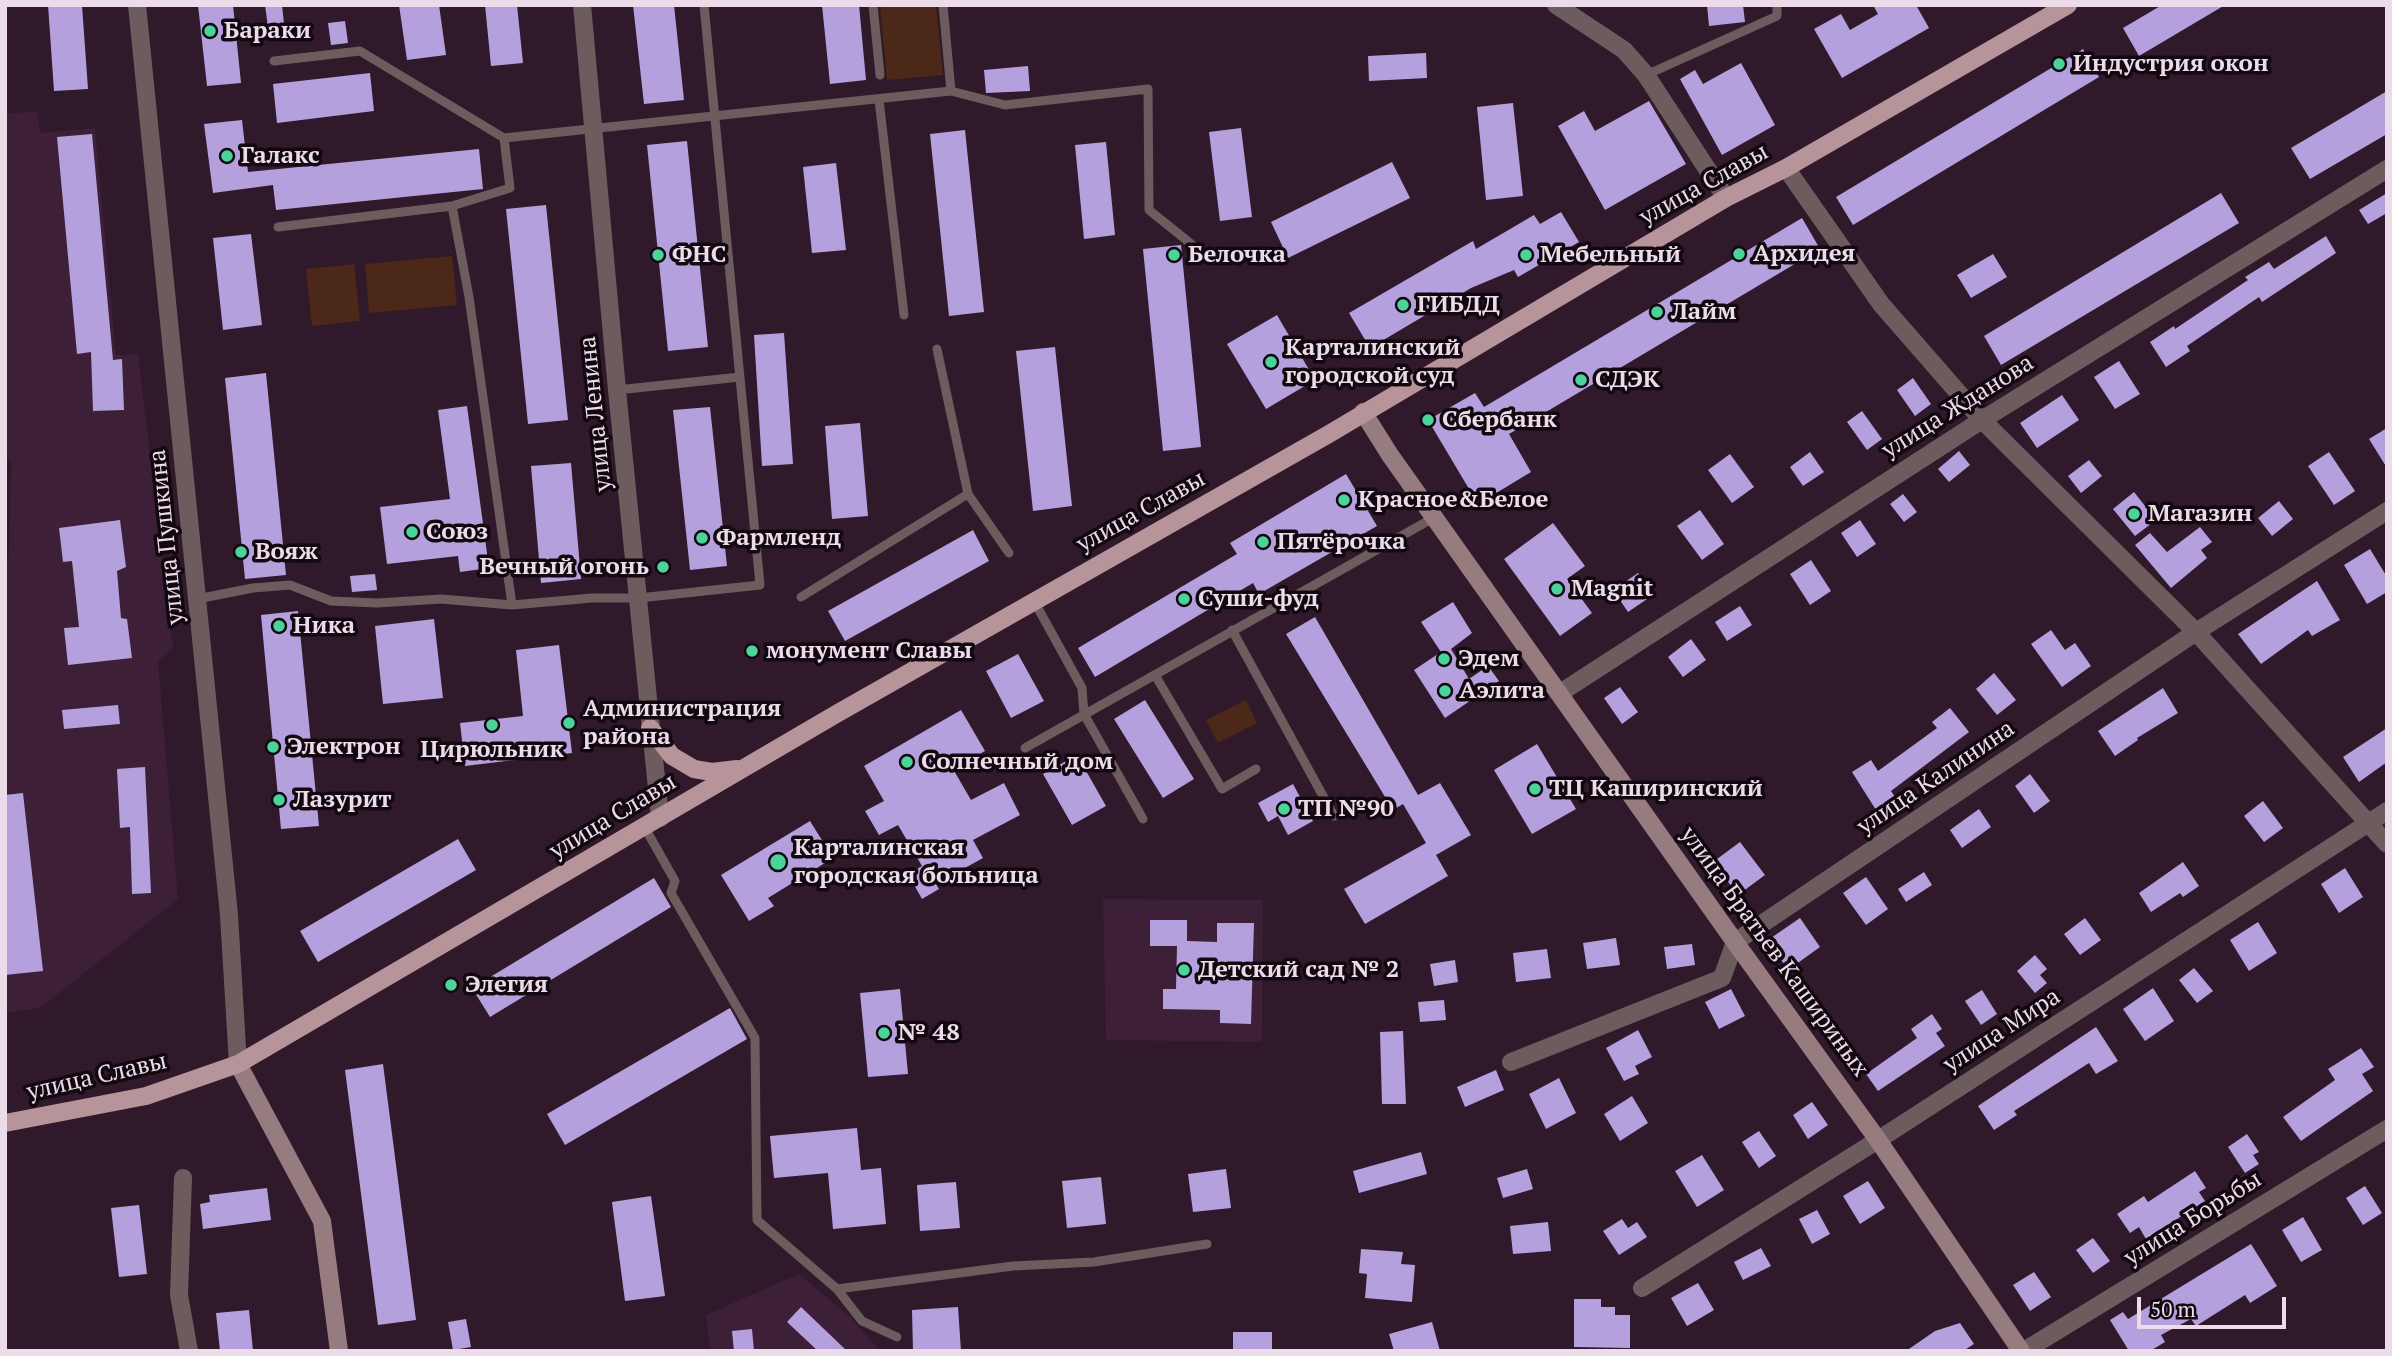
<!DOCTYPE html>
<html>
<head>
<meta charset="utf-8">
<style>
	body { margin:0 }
	#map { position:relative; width:2392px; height:1356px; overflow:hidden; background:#31192c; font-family:"PT Serif",serif }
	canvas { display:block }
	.frame { position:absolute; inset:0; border:7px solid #ecdbe8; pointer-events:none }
	.scale { position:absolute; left:2137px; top:1297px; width:149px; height:32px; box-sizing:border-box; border:4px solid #ecdbe8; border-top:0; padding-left:9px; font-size:21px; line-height:24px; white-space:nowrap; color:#ecdbe8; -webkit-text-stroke:5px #120810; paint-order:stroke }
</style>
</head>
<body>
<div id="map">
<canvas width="2392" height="1356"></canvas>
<div class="frame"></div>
<div class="scale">50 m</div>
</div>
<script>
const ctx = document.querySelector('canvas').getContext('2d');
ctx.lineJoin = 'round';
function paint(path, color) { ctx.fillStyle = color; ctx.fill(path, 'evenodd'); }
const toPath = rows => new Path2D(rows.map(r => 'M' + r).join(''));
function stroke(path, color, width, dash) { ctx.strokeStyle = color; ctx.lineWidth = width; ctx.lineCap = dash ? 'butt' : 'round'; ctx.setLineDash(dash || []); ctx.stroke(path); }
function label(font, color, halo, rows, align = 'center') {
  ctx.font = font + ' "PT Serif",serif'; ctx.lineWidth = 7; ctx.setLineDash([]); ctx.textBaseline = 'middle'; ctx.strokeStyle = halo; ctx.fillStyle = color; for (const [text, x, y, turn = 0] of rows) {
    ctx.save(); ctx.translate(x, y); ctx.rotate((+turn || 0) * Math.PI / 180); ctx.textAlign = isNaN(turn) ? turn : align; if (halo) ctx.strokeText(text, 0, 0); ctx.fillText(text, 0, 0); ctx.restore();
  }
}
paint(toPath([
	[37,111,40,133,95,128,116,355,138,354,173,648,158,662,178,899,40,1008,5,1013,5,564,9,556,11,462,5,459,5,114],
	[1103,899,1263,900,1262,1042,1106,1040],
	[799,1274,850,1317,880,1351,710,1351,706,1315]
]), '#3d1f38');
paint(toPath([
	[880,5,936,5,943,75,887,80],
	[452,256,457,305,369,313,365,264],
	[354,264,360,321,312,326,306,269],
	[1246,700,1257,723,1218,743,1206,720]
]), '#4b2818');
paint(toPath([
	[48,5,82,5,88,89,54,91],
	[198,5,233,5,241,83,207,86],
	[265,5,282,5,285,33,269,35],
	[399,5,439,5,446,55,407,60],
	[485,5,517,5,523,63,491,66],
	[633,5,674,5,684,100,644,104],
	[822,5,859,5,866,80,830,84],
	[1707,5,1743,5,1745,22,1709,26],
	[1873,5,1916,5,1929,28,1842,78,1814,29,1841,14,1850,30,1878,14],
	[2162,5,2225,5,2139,56,2123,28],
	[345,21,348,43,331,45,328,23],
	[2083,49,2099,77,1853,225,1836,197],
	[1426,53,1427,78,1369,81,1368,56],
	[1741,63,1775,125,1722,155,1680,79,1695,70,1703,84],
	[1028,66,1030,91,986,93,984,70],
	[370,73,374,111,277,123,273,84],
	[2387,91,2387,134,2310,179,2291,148],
	[1649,101,1686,164,1605,210,1558,126,1584,111,1595,131],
	[1513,103,1523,196,1486,200,1477,107],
	[242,120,248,172,479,149,483,189,276,210,273,185,213,193,204,124],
	[1241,128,1252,217,1220,221,1209,132],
	[965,130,984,312,949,316,930,134],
	[92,134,113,360,122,359,124,410,93,411,91,352,77,354,57,137],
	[687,141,708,347,668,351,647,145],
	[1106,142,1115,235,1084,239,1075,145],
	[1392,162,1410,198,1288,258,1271,222],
	[836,163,846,250,812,253,803,167],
	[2221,193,2239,223,2001,365,1984,336],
	[2387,193,2387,213,2368,224,2359,210],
	[546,205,568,420,528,424,506,209],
	[1561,212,1579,242,1518,277,1514,270,1471,288,1370,348,1349,313,1473,241,1476,249,1534,215,1540,224],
	[1802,218,1820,249,1509,434,1531,472,1478,504,1428,420,1475,393,1484,407],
	[251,234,262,325,223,330,213,238],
	[2326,236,2336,253,2262,302,2259,297,2187,346,2190,351,2166,367,2150,342,2174,326,2175,329,2248,280,2245,277,2269,262,2274,269],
	[1181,245,1201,447,1163,451,1143,249],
	[1993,254,2007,277,1971,298,1957,275],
	[1277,315,1315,380,1266,409,1227,344],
	[784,333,793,464,762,466,754,335],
	[1055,347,1072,506,1033,511,1016,351],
	[2119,361,2140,394,2115,409,2094,377],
	[266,373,286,575,245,579,225,378],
	[1913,378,1931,404,1915,416,1897,390],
	[2062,395,2079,420,2037,448,2020,423],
	[467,406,489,568,460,572,458,556,387,564,380,507,450,499,438,410],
	[710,407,727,566,690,570,673,410],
	[1862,411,1882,439,1867,450,1847,422],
	[860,423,868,516,832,519,825,426],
	[2387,428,2387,468,2369,439],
	[1959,451,1970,465,1949,482,1938,469],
	[1810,452,1824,472,1803,486,1790,467],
	[2329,452,2355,491,2334,505,2308,466],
	[1730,454,1754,487,1732,503,1708,470],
	[2089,460,2102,476,2081,493,2068,476],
	[571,463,581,579,541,583,531,466],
	[1346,474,1377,526,1259,594,1253,583,1095,677,1078,648,1237,554,1230,543],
	[2134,492,2156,520,2135,536,2113,509],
	[1903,494,1917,512,1904,522,1890,504],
	[2279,501,2293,519,2272,536,2258,518],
	[1700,510,1724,544,1702,560,1677,526],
	[120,520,126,567,117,571,121,618,127,619,132,658,68,665,64,628,79,627,72,561,63,562,59,528],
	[1860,520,1876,544,1857,557,1841,533],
	[1553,523,1585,566,1567,579,1592,613,1560,636,1504,559],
	[2200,527,2212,542,2201,550,2207,558,2171,588,2135,545,2150,533,2167,552],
	[973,530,989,561,845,641,828,611],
	[2370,549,2387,577,2387,592,2367,604,2344,565],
	[1811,560,1831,591,1810,605,1790,574],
	[1638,573,1653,595,1628,612,1613,590],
	[375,574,377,590,352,592,350,576],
	[2317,581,2340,620,2312,636,2308,630,2261,664,2238,634],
	[1453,602,1472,633,1451,649,1469,679,1488,666,1499,681,1445,718,1414,670,1441,652,1421,622],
	[1740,606,1752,625,1727,641,1715,622],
	[298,611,319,826,281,829,261,615],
	[1315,617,1418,795,1440,783,1471,835,1436,855,1448,876,1365,924,1344,889,1426,843,1403,804,1393,810,1286,634],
	[434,619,443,698,383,704,375,626],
	[2051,630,2065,650,2075,643,2091,666,2062,687,2031,644],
	[1691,639,1706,660,1683,677,1668,657],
	[559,645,572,753,465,766,460,723,523,716,516,650],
	[1018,654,1044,701,1011,718,986,671],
	[1994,673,2016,700,1997,715,1976,689],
	[1620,687,1638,712,1622,724,1604,698],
	[2163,688,2178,713,2137,738,2138,740,2115,756,2098,731],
	[1145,700,1194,779,1163,798,1114,719],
	[118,705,120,724,64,729,62,710],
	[1950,708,1969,732,1891,791,1895,797,1876,810,1852,772,1871,760,1878,771,1937,728,1932,722],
	[961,710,985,751,953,769,971,800,1004,783,1020,815,973,840,983,858,936,884,939,889,922,899,908,874,922,866,898,825,879,835,865,811,884,801,864,766],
	[2387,728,2387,762,2359,782,2343,757],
	[1537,744,1576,809,1532,834,1494,770],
	[1077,755,1106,806,1072,825,1043,774],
	[145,767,151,893,132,894,130,827,120,828,117,769],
	[2030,774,2050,801,2034,813,2015,786],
	[1293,784,1313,821,1288,835,1278,816,1268,822,1258,803],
	[23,793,43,971,5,975,5,795],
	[2263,801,2283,828,2264,842,2244,816],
	[1979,809,1991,827,1962,848,1950,830],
	[810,821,833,858,768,898,774,906,749,921,721,875],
	[458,839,476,870,318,962,300,931],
	[1740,842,1765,875,1738,895,1713,862],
	[2183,862,2199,886,2183,897,2180,893,2151,912,2139,893],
	[2345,868,2363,897,2339,913,2321,884],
	[1924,872,1932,885,1906,902,1898,889],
	[1866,877,1888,909,1866,925,1843,893],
	[654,878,671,907,490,1017,472,988],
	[1800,918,1820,947,1788,970,1768,940],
	[2085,918,2101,940,2080,955,2064,934],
	[1150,920,1187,920,1187,941,1217,942,1217,923,1254,923,1251,1024,1220,1023,1220,1010,1163,1009,1163,989,1176,989,1177,946,1150,946],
	[2258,922,2277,953,2249,971,2230,940],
	[1616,938,1620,965,1587,969,1583,943],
	[1692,944,1695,965,1667,969,1664,947],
	[1547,949,1551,978,1516,982,1513,953],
	[2035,955,2047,969,2040,975,2047,983,2035,993,2017,971],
	[1455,960,1458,982,1434,986,1430,964],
	[2194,968,2213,991,2197,1003,2179,980],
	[2153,988,2174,1021,2145,1041,2123,1009],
	[900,989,908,1074,868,1077,860,993],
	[1731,989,1745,1016,1719,1029,1705,1002],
	[1982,990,1997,1014,1981,1025,1965,1001],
	[1444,1000,1446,1020,1420,1022,1418,1002],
	[730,1008,747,1039,565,1145,547,1114],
	[1932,1014,1942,1029,1936,1033,1945,1046,1878,1091,1866,1074,1917,1038,1911,1029],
	[2096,1027,2118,1061,2096,1074,2089,1063,2014,1111,2017,1115,1994,1130,1978,1106],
	[1638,1030,1652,1057,1635,1066,1639,1074,1624,1081,1606,1048],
	[1403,1031,1406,1104,1382,1104,1380,1032],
	[2361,1048,2374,1067,2362,1074,2373,1091,2301,1141,2283,1117,2335,1080,2328,1069],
	[383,1064,416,1320,378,1325,345,1070],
	[1496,1070,1504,1090,1465,1107,1457,1087],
	[1559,1078,1576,1113,1546,1129,1529,1094],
	[1632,1096,1648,1123,1620,1141,1604,1114],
	[1812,1102,1828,1125,1808,1139,1793,1115],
	[857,1128,861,1170,881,1168,886,1224,833,1229,828,1173,774,1178,770,1136],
	[1759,1131,1776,1156,1759,1168,1742,1142],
	[2247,1134,2259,1152,2253,1155,2259,1164,2245,1173,2228,1147],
	[1421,1152,1427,1174,1359,1193,1353,1171],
	[1702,1155,1724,1190,1697,1207,1675,1171],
	[1226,1169,1231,1208,1193,1212,1188,1174],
	[1527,1169,1533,1189,1503,1198,1497,1178],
	[2195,1171,2206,1188,2199,1192,2205,1201,2146,1239,2139,1227,2130,1233,2117,1214,2144,1196,2148,1202],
	[1101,1177,1106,1224,1067,1228,1062,1181],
	[1868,1181,1885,1208,1860,1224,1843,1196],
	[956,1182,960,1228,920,1231,917,1185],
	[2365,1186,2382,1213,2363,1225,2346,1198],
	[267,1188,271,1220,203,1229,200,1204,210,1202,209,1195],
	[651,1196,665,1296,625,1301,612,1202],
	[139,1205,147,1274,119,1277,111,1208],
	[1817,1210,1830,1234,1812,1244,1799,1219],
	[2303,1217,2322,1250,2301,1262,2282,1230],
	[1622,1219,1628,1228,1637,1222,1647,1237,1619,1255,1603,1231],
	[1548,1222,1551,1251,1513,1254,1510,1226],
	[2093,1238,2110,1261,2093,1273,2076,1250],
	[2251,1244,2277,1286,2250,1303,2245,1295,2196,1326,2191,1319,2161,1335,2165,1342,2150,1351,2129,1351,2110,1320,2123,1312,2128,1319],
	[1761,1248,1771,1266,1743,1280,1734,1262],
	[1361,1249,1403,1252,1401,1264,1415,1265,1412,1302,1365,1298,1367,1274,1359,1273],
	[2034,1272,2051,1297,2030,1311,2013,1285],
	[1698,1283,1714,1310,1687,1326,1671,1298],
	[1574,1299,1601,1299,1601,1307,1615,1307,1615,1315,1630,1315,1630,1348,1574,1347],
	[801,1307,847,1351,818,1351,787,1322],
	[958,1307,961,1351,913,1351,912,1310],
	[249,1310,253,1351,220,1351,216,1313],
	[466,1319,471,1347,453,1350,448,1322],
	[1432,1322,1440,1351,1394,1351,1389,1334],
	[1960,1323,1974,1344,1963,1351,1906,1351,1935,1331],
	[752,1329,754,1351,734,1351,732,1331],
	[1233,1332,1272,1332,1272,1351,1233,1351]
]), '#b5a0de');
stroke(toPath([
	[873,5,880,75],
	[274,61,360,51,504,138,951,91,943,5],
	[1646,75,1777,16,1777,5],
	[951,91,1005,105,1148,89,1149,210,1195,247],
	[879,100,904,315],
	[452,206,469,297,512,605],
	[278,227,452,206,510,188,504,138],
	[937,349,968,494,1009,553],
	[617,390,740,377],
	[801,597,968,494],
	[197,599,253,588,290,585,331,601,377,603,441,599,512,605,592,598,639,598,760,585,704,5],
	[1034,601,1082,688,1084,714,1143,819],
	[1232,630,1334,816],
	[1155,675,1222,789,1256,769],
	[1025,748,1435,517],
	[645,828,675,881,671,893,755,1038,757,1220,837,1289,862,1321,897,1337],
	[837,1289,1013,1266,1094,1262,1207,1244]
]), '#6d5c5e', 9);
stroke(toPath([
	[1556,5,1624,50,1646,75,1726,198],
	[1786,168,1881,304,1982,420,2196,632,2387,844],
	[1560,693,1982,420,2387,169],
	[1511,1062,1722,978,1735,942,2196,632,2387,511],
	[183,1178,179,1295,189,1351],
	[1642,1288,1878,1140,2387,811],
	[2024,1351,2387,1129]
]), '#6d5c5e', 18);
stroke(toPath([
	[137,5,229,915,238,1064],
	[582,5,617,390,660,818]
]), '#6d5c5e', 18);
stroke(toPath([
	[1363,412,1390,455,1735,942,1878,1140,2021,1351],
	[238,1064,322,1221,339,1351]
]), '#977c7f', 18);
stroke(toPath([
	[650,728,672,756,694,769,712,772,737,769],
	[5,1123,146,1096,238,1064,838,713,1329,434,1726,198,1786,168,2068,5]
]), '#b79499', 18);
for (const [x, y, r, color] of [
	[210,31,7,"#4cd39b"],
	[2059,64,7,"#4cd39b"],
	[227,156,7,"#4cd39b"],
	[1739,254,7,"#4cd39b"],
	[658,255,7,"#4cd39b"],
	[1174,255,7,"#4cd39b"],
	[1526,255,7,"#4cd39b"],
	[1403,305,7,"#4cd39b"],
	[1657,312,7,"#4cd39b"],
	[1271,362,7,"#4cd39b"],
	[1581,380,7,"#4cd39b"],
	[1428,420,7,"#4cd39b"],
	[1344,500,7,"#4cd39b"],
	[2134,514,7,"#4cd39b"],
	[412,532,7,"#4cd39b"],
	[702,538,7,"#4cd39b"],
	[1263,542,7,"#4cd39b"],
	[241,552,7,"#4cd39b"],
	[663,567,7,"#4cd39b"],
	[1557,589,7,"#4cd39b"],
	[1184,599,7,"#4cd39b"],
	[279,626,7,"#4cd39b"],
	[752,651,7,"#4cd39b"],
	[1444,659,7,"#4cd39b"],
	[1445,691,7,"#4cd39b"],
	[569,723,7,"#4cd39b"],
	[492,725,7,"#4cd39b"],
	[273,747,7,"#4cd39b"],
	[907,762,7,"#4cd39b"],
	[1535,789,7,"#4cd39b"],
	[279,800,7,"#4cd39b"],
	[1284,809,7,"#4cd39b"],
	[778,862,9,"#4cd39b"],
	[1184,970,7,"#4cd39b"],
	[451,985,7,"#4cd39b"],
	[884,1033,7,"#4cd39b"]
]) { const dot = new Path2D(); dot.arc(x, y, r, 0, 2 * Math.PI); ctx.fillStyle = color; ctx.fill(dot); stroke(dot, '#120810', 2.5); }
label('bold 24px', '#ecdbe8', '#120810', [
	["Бараки",224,31],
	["Индустрия окон",2073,64],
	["Галакс",241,156],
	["Архидея",1753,254],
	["ФНС",672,255],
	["Белочка",1188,255],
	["Мебельный",1540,255],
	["ГИБДД",1417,305],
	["Лайм",1671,312],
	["Карталинский",1285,348],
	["городской суд",1285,376],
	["СДЭК",1595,380],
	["Сбербанк",1442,420],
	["Красное&Белое",1358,500],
	["Магазин",2148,514],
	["Союз",426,532],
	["Фармленд",716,538],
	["Пятёрочка",1277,542],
	["Вояж",255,552],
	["Вечный огонь",649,567,"right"],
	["Magnit",1571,589],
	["Суши-фуд",1198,599],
	["Ника",293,626],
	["монумент Славы",766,651],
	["Эдем",1458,659],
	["Аэлита",1459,691],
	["Администрация",583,709],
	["района",583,737],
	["Электрон",287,747],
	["Цирюльник",492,750,"center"],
	["Солнечный дом",921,762],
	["ТЦ Каширинский",1549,789],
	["Лазурит",293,800],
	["ТП №90",1298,809],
	["Карталинская",794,848],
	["городская больница",794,876],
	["Детский сад № 2",1198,970],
	["Элегия",465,985],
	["№ 48",898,1033]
], 'left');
label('24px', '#ecdbe8', '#120810', [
	["улица Славы",1704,185,-29],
	["улица Жданова",1958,407,-32],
	["улица Ленина",596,414,-96],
	["улица Славы",1141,512,-29],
	["улица Пушкина",167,537,-96],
	["улица Калинина",1936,778,-34],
	["улица Славы",613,817,-31],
	["улица Братьев Кашириных",1774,952,54],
	["улица Мира",2002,1031,-33],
	["улица Славы",97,1077,-13],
	["улица Борьбы",2193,1219,-32]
]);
</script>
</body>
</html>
